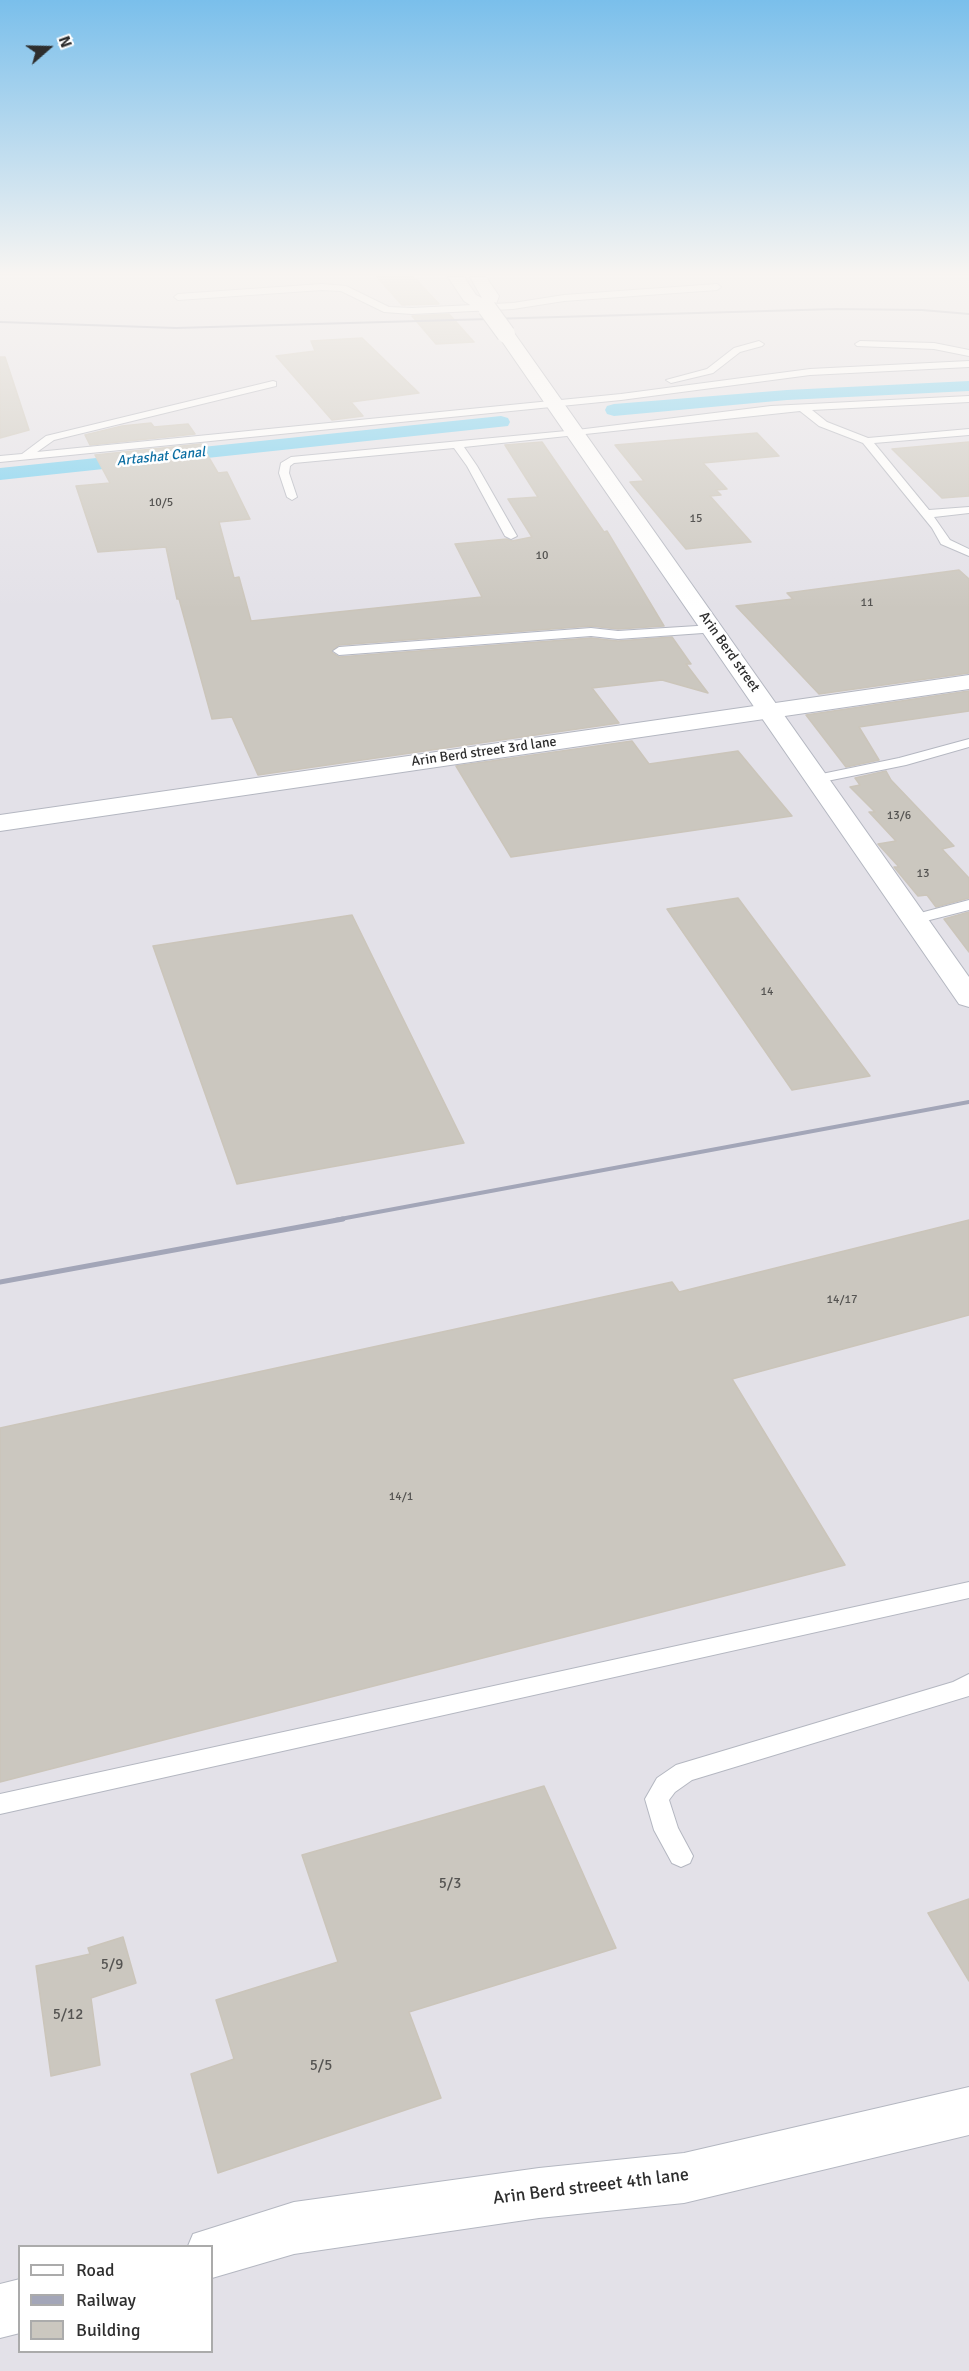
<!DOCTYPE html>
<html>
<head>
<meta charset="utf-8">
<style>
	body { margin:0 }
	#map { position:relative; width:969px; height:2371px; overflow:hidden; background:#efe9e1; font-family:Signika,sans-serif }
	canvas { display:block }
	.legend { position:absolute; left:18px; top:2245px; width:195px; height:108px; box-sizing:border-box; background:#fff; border:2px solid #ababab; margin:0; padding:8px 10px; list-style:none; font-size:18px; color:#2e2e2e }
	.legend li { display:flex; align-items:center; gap:12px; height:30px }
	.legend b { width:30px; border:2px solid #ababab }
	.north { position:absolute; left:18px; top:18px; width:60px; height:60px; -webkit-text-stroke:4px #fff; paint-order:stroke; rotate:70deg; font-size:16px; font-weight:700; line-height:24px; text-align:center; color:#2e2e2e }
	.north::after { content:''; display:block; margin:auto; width:21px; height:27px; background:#2e2e2e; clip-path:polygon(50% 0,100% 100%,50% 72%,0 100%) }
</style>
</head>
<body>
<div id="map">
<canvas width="969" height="2371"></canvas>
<ul class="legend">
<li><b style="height:8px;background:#fff"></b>Road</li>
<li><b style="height:8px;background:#a3a6b8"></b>Railway</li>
<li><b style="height:16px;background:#cbc7bf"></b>Building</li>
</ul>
<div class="north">N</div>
</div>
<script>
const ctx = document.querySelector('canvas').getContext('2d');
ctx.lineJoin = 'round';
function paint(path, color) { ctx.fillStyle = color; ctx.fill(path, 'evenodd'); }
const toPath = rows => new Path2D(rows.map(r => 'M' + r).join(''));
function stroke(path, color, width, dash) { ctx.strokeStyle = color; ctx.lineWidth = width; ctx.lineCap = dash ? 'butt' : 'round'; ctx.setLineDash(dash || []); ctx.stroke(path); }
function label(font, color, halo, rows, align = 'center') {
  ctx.font = font + ' Signika,sans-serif'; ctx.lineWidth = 5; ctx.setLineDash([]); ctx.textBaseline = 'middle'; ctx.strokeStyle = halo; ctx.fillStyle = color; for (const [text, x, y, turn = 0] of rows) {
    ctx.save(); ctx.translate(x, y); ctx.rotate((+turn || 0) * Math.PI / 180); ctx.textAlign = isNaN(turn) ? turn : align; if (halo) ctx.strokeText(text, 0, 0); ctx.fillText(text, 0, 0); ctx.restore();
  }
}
paint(toPath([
	[0,277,969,277,969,2371,0,2371],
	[20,2246,212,2246,212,2352,20,2352]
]), '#e3e1e8');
paint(toPath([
	[969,381,969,391,787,400,614,416,607,414,605,410,607,406,614,404,787,390,969,381],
	[501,416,508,418,510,422,508,426,0,480,0,468,501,416]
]), '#75cff0');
const building = toPath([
	[377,277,414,277,439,304,402,305,377,277],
	[449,314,474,342,436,344,412,316,449,314],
	[362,338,419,393,351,402,363,416,332,420,276,356,315,351,311,341,362,338],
	[0,357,5,357,29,430,0,438,0,357],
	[151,423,154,427,188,424,195,434,90,445,85,435,122,426,151,423],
	[757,433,779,456,703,463,727,489,716,490,721,495,710,496,751,542,686,549,630,482,644,481,615,445,757,433],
	[542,442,604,532,607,531,664,626,618,629,591,626,339,645,331,652,339,657,591,638,618,641,672,637,691,664,686,664,708,693,662,680,592,688,619,723,258,775,232,717,212,719,179,599,177,599,166,547,98,552,76,486,110,483,95,455,201,444,218,473,227,472,250,519,219,522,234,578,239,577,251,621,482,597,455,544,507,539,512,541,532,537,508,499,538,497,505,445,542,442],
	[969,442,969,496,942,498,892,449,969,442],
	[959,570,969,579,969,673,819,694,736,606,793,599,787,593,959,570],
	[969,691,969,711,859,727,879,760,846,767,806,715,969,691],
	[632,741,649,764,738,751,792,816,511,857,456,766,632,741],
	[886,771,891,780,954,846,942,849,969,878,969,898,936,907,927,895,918,896,894,867,899,867,878,844,896,841,869,812,875,812,850,787,860,785,855,778,886,771],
	[738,898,870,1076,792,1090,667,909,738,898],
	[969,912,969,952,944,919,969,912],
	[352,915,464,1143,237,1184,153,946,352,915],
	[969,1220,969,1315,732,1379,845,1565,0,1782,0,1428,672,1282,679,1292,969,1220],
	[544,1786,616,1948,409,2012,441,2098,218,2173,191,2074,234,2059,216,2000,338,1962,302,1855,544,1786],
	[969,1899,969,1981,928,1913,969,1899],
	[123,1937,136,1983,91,1998,100,2065,51,2076,36,1966,90,1954,88,1948,123,1937]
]);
paint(building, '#cbc7bf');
stroke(building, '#cbc5ba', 1.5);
const lane = toPath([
	[322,284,346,286,389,307,412,308,513,303,564,295,717,284,721,287,717,290,564,301,513,309,412,314,384,312,341,291,322,290,178,300,174,297,178,294,322,284],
	[759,341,764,344,762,346,740,352,713,373,671,383,666,380,707,369,734,348,759,341],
	[860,341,934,343,969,350,969,356,934,349,857,346,855,344,860,341],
	[969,361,969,367,810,375,621,400,0,462,0,456,22,454,46,436,273,381,276,382,276,386,54,440,37,452,621,394,810,369,969,361],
	[969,396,969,402,812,410,827,422,868,438,969,429,969,435,874,443,929,510,969,507,969,513,934,517,950,540,969,549,969,556,941,544,932,528,863,443,819,426,800,411,464,447,477,466,517,536,511,539,505,536,467,466,454,448,294,463,290,466,289,473,297,497,292,500,287,497,279,473,281,463,291,457,577,430,771,406,969,396],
	[713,625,717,626,719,629,717,632,618,639,591,636,339,655,333,651,339,647,591,628,618,631,713,625],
	[969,739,969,747,906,765,817,783,810,779,812,776,899,758,969,739],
	[969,900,969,910,914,924,906,919,909,916,969,900],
	[969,1582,969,1598,0,1814,0,1794,969,1582],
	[969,1674,969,1696,692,1780,675,1792,669,1800,678,1828,693,1856,690,1863,681,1867,672,1863,654,1830,645,1799,657,1778,676,1765,953,1682,969,1674]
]);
const street = toPath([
	[969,675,969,689,0,831,0,815,969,675],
	[969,2087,969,2135,684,2203,539,2218,294,2254,212,2278,212,2246,188,2246,193,2234,294,2202,539,2168,684,2153,969,2087],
	[20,2279,20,2333,0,2338,0,2284,20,2279]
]);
const secondary = toPath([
	[448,277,464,277,476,295,482,298,470,277,486,277,499,296,493,312,481,312,464,301,448,277],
	[506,329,512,330,969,977,969,1007,959,1004,497,334,500,330,506,329]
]);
stroke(lane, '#b4b7c1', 2);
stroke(street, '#b4b7c1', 2);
stroke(secondary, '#b4b7c1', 2);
paint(lane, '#fff');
paint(street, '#fff');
paint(secondary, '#fff');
stroke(toPath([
	[0,322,176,328,836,309,922,310,969,314]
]), '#a3a6b8', 2);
stroke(toPath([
	[335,1220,969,1102]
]), '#a3a6b8', 4);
stroke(toPath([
	[0,1282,343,1219]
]), '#a3a6b8', 5);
const secondaryBridge = toPath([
	[487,308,506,334]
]);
stroke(secondaryBridge, '#b4b7c1', 20, []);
stroke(secondaryBridge, '#fff', 18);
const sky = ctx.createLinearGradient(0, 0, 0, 609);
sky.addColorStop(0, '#7abfeb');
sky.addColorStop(0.45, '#f8f5f2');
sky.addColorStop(1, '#f8f5f200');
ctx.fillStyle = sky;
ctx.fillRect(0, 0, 969, 609);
label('12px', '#555452', null, [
	["10/5",161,503],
	["15",696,519],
	["10",542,556],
	["11",867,603],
	["13/6",899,816],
	["13",923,874],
	["14",767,992],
	["14/17",842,1300],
	["14/1",401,1497]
]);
label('italic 14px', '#0d6fa3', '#fff', [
	["Artashat Canal",161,457,-6]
]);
label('14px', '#2e2e2e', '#fff', [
	["Arin Berd street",729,652,55],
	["Arin Berd street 3rd lane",484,752,-8]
]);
label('15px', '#555452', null, [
	["5/3",450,1884],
	["5/9",112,1965],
	["5/12",68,2015],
	["5/5",321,2066]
]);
label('18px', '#2e2e2e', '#fff', [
	["Arin Berd streeet 4th lane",591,2187,-7]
]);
</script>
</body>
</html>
